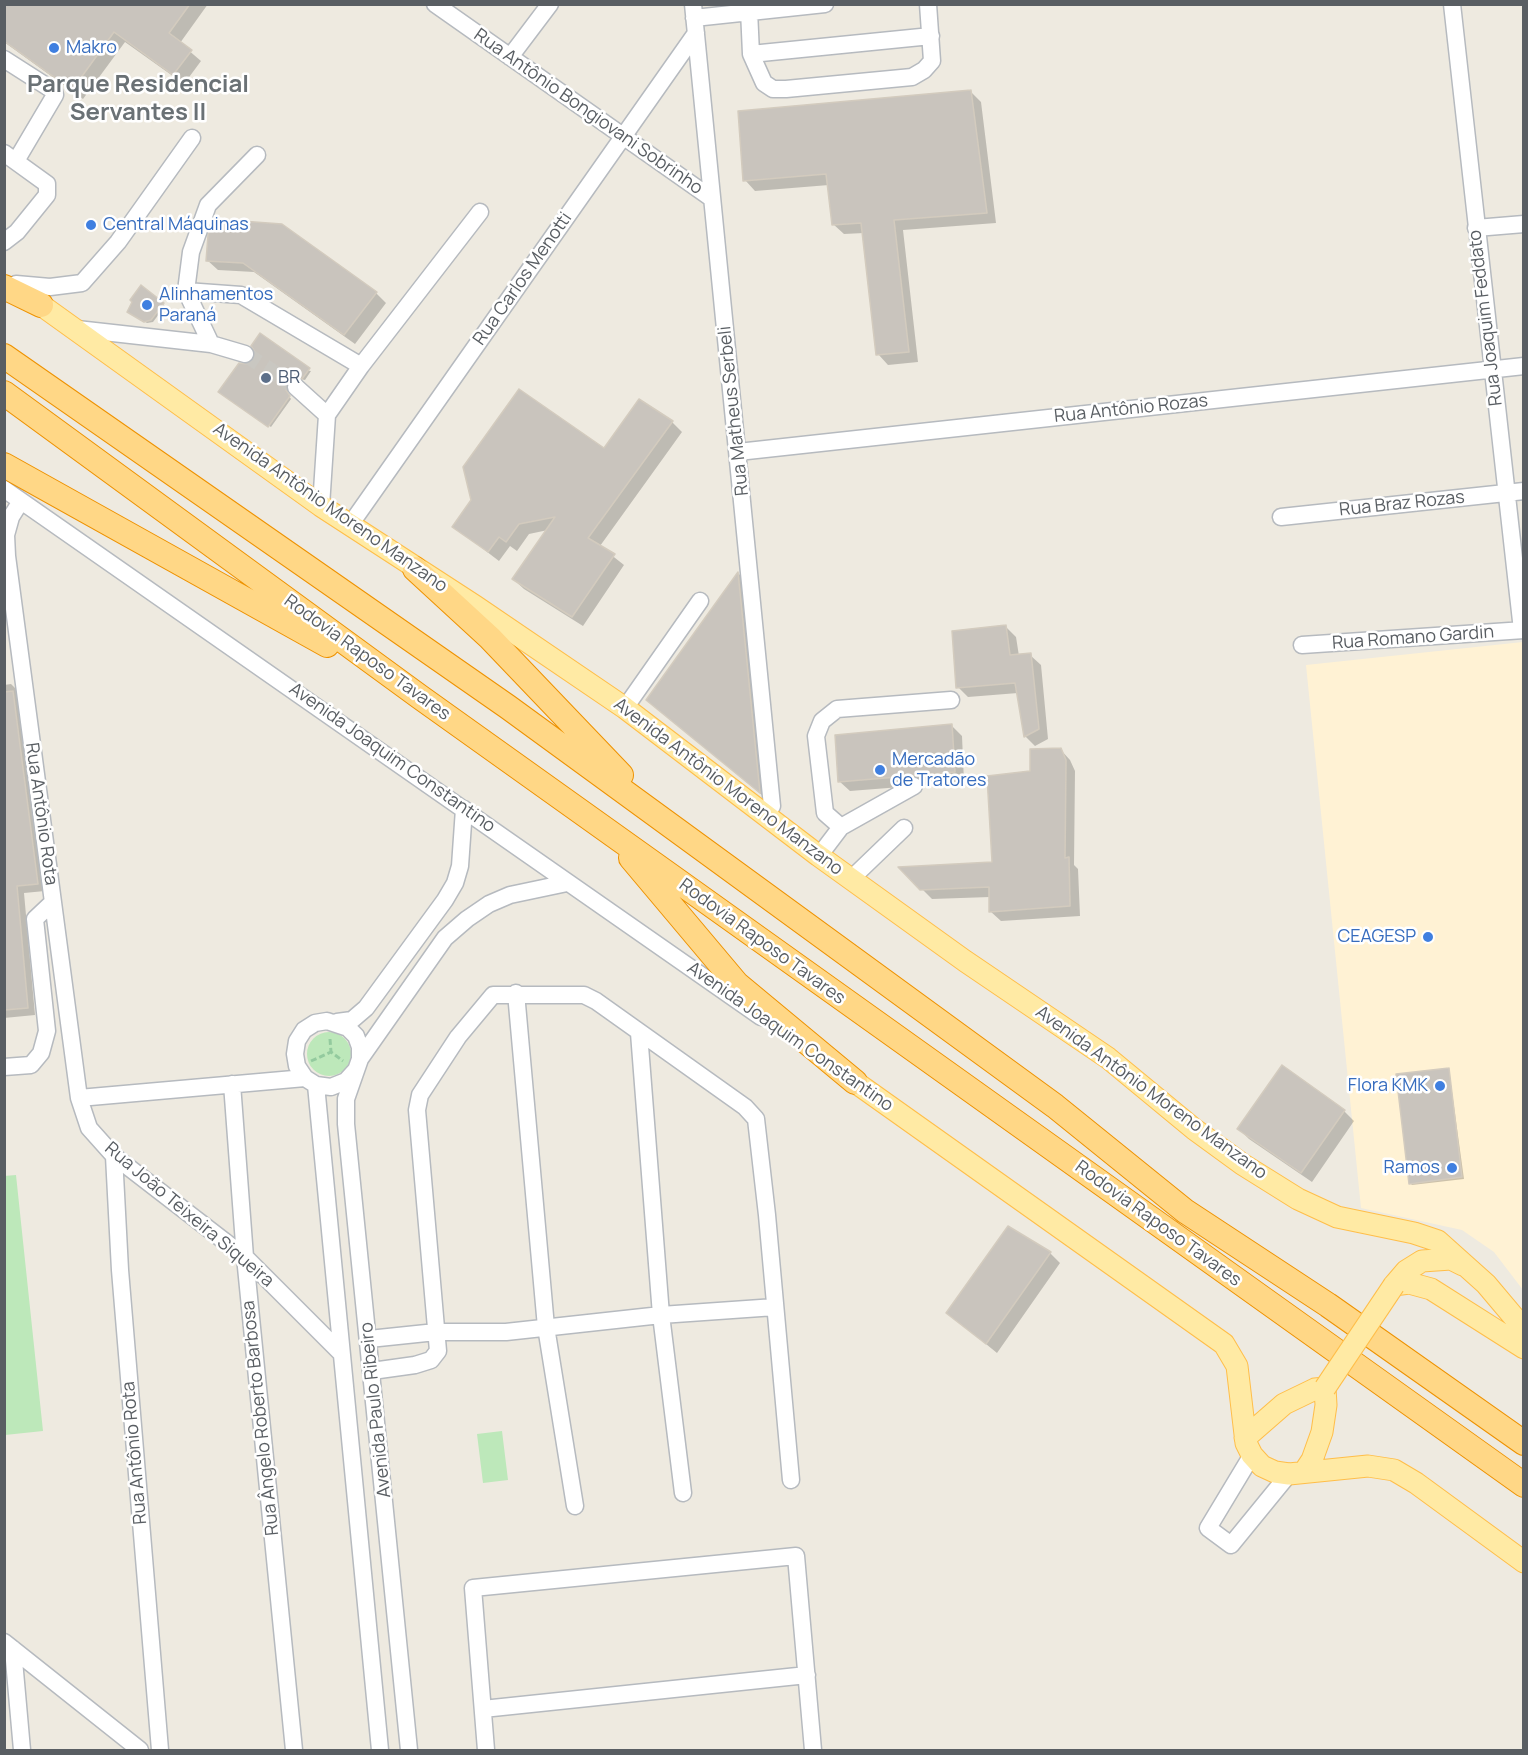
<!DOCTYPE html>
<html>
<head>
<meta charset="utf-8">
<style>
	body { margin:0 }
	#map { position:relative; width:1528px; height:1755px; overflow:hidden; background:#eeeae0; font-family:Manrope,sans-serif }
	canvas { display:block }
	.frame { position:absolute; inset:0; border:6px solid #595e63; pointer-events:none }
</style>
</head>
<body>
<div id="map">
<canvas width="1528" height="1755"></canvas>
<div class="frame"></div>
</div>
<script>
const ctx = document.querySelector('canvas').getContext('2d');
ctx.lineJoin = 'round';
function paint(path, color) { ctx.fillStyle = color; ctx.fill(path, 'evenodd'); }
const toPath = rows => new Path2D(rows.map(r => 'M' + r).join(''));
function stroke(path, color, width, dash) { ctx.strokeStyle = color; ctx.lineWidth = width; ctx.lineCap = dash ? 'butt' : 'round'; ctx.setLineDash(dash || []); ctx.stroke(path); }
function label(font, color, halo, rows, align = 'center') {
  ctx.font = font + ' Manrope,sans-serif'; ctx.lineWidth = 5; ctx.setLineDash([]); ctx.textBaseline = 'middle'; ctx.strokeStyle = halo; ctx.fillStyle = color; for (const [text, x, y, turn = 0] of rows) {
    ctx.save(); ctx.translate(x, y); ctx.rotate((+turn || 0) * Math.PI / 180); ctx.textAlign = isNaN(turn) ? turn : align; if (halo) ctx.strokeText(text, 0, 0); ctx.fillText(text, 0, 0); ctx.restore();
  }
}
paint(toPath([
	[1523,642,1523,1290,1494,1252,1462,1230,1361,1208,1306,665]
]), '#fff2d4');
paint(toPath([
	'307 1054a22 22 0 1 1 44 0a22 22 0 1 1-44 0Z',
	[16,1175,43,1431,5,1435,4,1176],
	[502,1431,508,1480,483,1483,477,1434]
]), '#bde8ba');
paint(toPath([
	[4,4,208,4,180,43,201,61,184,84,125,42,83,99,4,42],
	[971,92,981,102,996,223,903,230,918,362,888,365,878,354,864,233,844,234,833,224,829,185,755,191,745,180],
	[210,235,376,293,386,303,355,344,254,272,218,270,207,260],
	[163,304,165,306,153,322,147,323,131,313],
	[254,362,311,371,305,380,296,378,289,382,287,393,291,399,271,427,222,393],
	[672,422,682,432,600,546,624,565,583,626,524,589,513,579,548,530,529,534,517,551,510,546,499,561,453,526,604,450],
	[739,574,748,584,769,801,648,700],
	[1006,627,1016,637,1019,656,1030,655,1041,665,1048,739,1035,746,1025,736,1018,693,968,697,958,687],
	[11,684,19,692,45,891,24,893,35,1015,4,1018,4,685],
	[951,725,962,736,964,782,850,791,839,781],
	[1060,749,1070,760,1075,771,1074,865,1078,869,1080,916,1001,921,990,911,990,897,932,899,901,868,994,863,1031,772],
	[1449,1070,1464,1179,1412,1185,1410,1183],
	[1344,1111,1354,1121,1312,1182,1249,1139,1239,1129],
	[1050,1253,1060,1263,997,1353,948,1313]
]), '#0003');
const building = toPath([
	[4,4,190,4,169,33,192,50,173,75,114,32,72,90,4,41,4,4],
	[971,90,987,213,894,220,909,352,876,355,861,223,832,225,826,174,743,181,738,111,971,90],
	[214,219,282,224,377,292,344,335,243,263,206,261,208,235,214,219],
	[141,285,164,303,151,320,144,322,127,312,132,302,130,300,141,285],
	[260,333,310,368,302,379,293,377,288,380,286,390,290,396,268,427,218,392,239,363,247,364,253,361,255,352,251,346,260,333],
	[519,389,604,448,639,399,673,421,588,538,615,554,572,617,512,579,555,517,519,524,506,542,499,537,488,552,452,527,471,500,463,467,519,389],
	[738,572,760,793,646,700,738,572],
	[1006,625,1010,655,1031,653,1039,729,1024,737,1015,683,956,688,952,631,1006,625],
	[13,691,38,884,17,886,28,1008,4,1010,4,692,13,691],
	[952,724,955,772,838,782,835,735,952,724],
	[1061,748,1066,760,1065,858,1069,857,1070,906,989,912,989,887,920,890,898,867,992,862,987,776,1030,771,1030,749,1061,748],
	[1282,1065,1345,1110,1301,1173,1237,1129,1282,1065],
	[1449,1068,1462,1177,1409,1184,1396,1074,1449,1068],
	[1008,1226,1051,1252,986,1344,946,1313,1008,1226]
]);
paint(building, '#c9c4bd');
stroke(building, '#d3cbbe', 1.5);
stroke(toPath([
	[245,354,296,387]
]), '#c9c7c1', 16, [16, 8]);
const minor = toPath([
	[435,4,711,198],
	[693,4,772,806,766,817],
	[1452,4,1522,630],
	[749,10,751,54,764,83,773,89,786,89,912,77,924,70,932,61,928,4],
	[694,18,825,4],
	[751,54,931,36],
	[510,57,550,4],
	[4,59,54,91,55,95,16,161],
	[4,153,47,184,47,195,17,232,4,242],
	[1476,228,1524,224],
	[16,284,50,287,82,283,118,242,192,138],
	[186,291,241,295,361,366],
	[77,329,211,344,245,354],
	[211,344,186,291,191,252,208,205,257,155],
	[296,387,327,415],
	[738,452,1524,366],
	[4,489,761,1017],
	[21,501,11,517,6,535,7,556,79,1098,89,1128,114,1156,245,1257,340,1352],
	[321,506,327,415,361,366,480,212],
	[1281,517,1524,491],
	[350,525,696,33],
	[1302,645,1524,630],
	[625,708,700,601],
	[841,827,825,813,816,736,822,721,837,709,951,700],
	[819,856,841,827,914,786],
	[852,878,904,828],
	[516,993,546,1327,575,1506],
	[337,1022,352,1020,366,1008,445,900,455,883,460,866,464,809],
	[639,1033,661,1315,683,1493],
	[360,1059,445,938,467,919,489,904,510,895,567,883],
	[4,1067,31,1065,41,1053,47,1031,35,919,53,902],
	[356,1070,346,1081,331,1087,316,1085,305,1078,297,1066,295,1054,297,1041,304,1030,315,1023,327,1021,348,1028,356,1036,360,1047,360,1059,346,1099,346,1124,409,1750],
	[232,1084,245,1257,294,1750],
	[316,1085,380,1750],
	[79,1098,305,1078],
	[114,1156,120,1270,160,1750],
	[369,1339,436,1332,506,1332,661,1315,775,1307],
	[372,1371,415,1365,431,1360,438,1351,417,1110,420,1095,458,1037,493,995,584,995,596,1001,745,1107,756,1119,767,1215,791,1480],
	[1252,1455,1208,1528,1231,1545,1289,1474],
	[4,1642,140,1750],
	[13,1649,22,1750],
	[483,1709,807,1675],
	[486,1750,473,1588,796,1556,813,1750]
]);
const major = toPath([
	[41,305,321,506,475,606,625,708,819,856,965,961,1108,1058,1194,1129,1242,1164,1298,1199,1337,1217,1414,1233,1438,1241,1486,1284,1524,1329],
	[855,1082,1224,1344,1237,1366,1246,1443,1252,1455,1262,1466,1275,1472,1289,1474,1368,1466,1394,1470,1416,1483,1524,1562],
	[1394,1285,1409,1283,1431,1289,1524,1348],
	[1394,1285,1406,1271,1422,1261,1451,1259,1463,1265],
	[1245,1438,1284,1404,1315,1389,1325,1388,1326,1405,1322,1432,1312,1460,1304,1472]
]);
const highway = toPath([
	[4,287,41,305],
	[4,356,508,707,1055,1106,1185,1211,1328,1305,1524,1443],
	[4,393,420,697,1524,1485],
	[4,465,327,645],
	[415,569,490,638,621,775],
	[631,858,737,984,855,1082]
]);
stroke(minor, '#b6babf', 19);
stroke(major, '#ffbe49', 23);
stroke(highway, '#ee9200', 26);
stroke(toPath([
	[330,1039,331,1052],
	[311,1061,331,1052,343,1061]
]), '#93ca9e', 3, [6, 3]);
stroke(minor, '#fff', 16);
stroke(major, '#ffeaa4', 21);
stroke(highway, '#ffd786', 24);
const majorBridge = toPath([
	[1325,1388,1394,1285]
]);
stroke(majorBridge, '#ffbe49', 23, []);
stroke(majorBridge, '#ffeaa4', 21);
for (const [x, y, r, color] of [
	[54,48,6,"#3f7fe0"],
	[91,225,6,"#3f7fe0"],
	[147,305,6,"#3f7fe0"],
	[266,378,6,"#5c6f8a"],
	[880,770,6,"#3f7fe0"],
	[1428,937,6,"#3f7fe0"],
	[1440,1086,6,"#3f7fe0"],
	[1452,1168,6,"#3f7fe0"]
]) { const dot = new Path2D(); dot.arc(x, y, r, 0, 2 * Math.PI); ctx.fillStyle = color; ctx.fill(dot); stroke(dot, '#fff', 2); }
label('18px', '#366cbe', '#fff', [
	["Makro",66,48],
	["Central Máquinas",103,225],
	["Alinhamentos",159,295],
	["Paraná",159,316],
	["Mercadão",892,760],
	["de Tratores",892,781],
	["CEAGESP",1416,937,"right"],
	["Flora KMK",1428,1086,"right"],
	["Ramos",1440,1168,"right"]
], 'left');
label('18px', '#595e63', '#fff', [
	["Rua Antônio Bongiovani Sobrinho",588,112,35],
	["Rua Carlos Menotti",523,279,-55],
	["Rua Joaquim Feddato",1486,318,-97],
	["Rua Antônio Rozas",1131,409,-6],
	["Rua Matheus Serbeli",734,411,-96],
	["Rua Braz Rozas",1402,504,-6],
	["Avenida Antônio Moreno Manzano",330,508,35],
	["Rua Romano Gardin",1413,638,-4],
	["Rodovia Raposo Tavares",367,658,36],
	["Avenida Joaquim Constantino",392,758,35],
	["Avenida Antônio Moreno Manzano",728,787,37],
	["Rua Antônio Rota",41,814,82],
	["Rodovia Raposo Tavares",762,942,36],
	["Avenida Joaquim Constantino",790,1037,35],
	["Avenida Antônio Moreno Manzano",1151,1093,36],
	["Rua João Teixeira Siqueira",189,1215,40],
	["Rodovia Raposo Tavares",1158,1224,36],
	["Avenida Paulo Ribeiro",376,1410,-96],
	["Rua Ângelo Roberto Barbosa",261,1418,-96],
	["Rua Antônio Rota",135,1453,-95]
]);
label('18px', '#4e5e75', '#fff', [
	["BR",278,378]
], 'left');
label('bold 24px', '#6a7175', '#fff', [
	["Parque Residencial",138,85],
	["Servantes II",138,113]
]);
</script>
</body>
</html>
